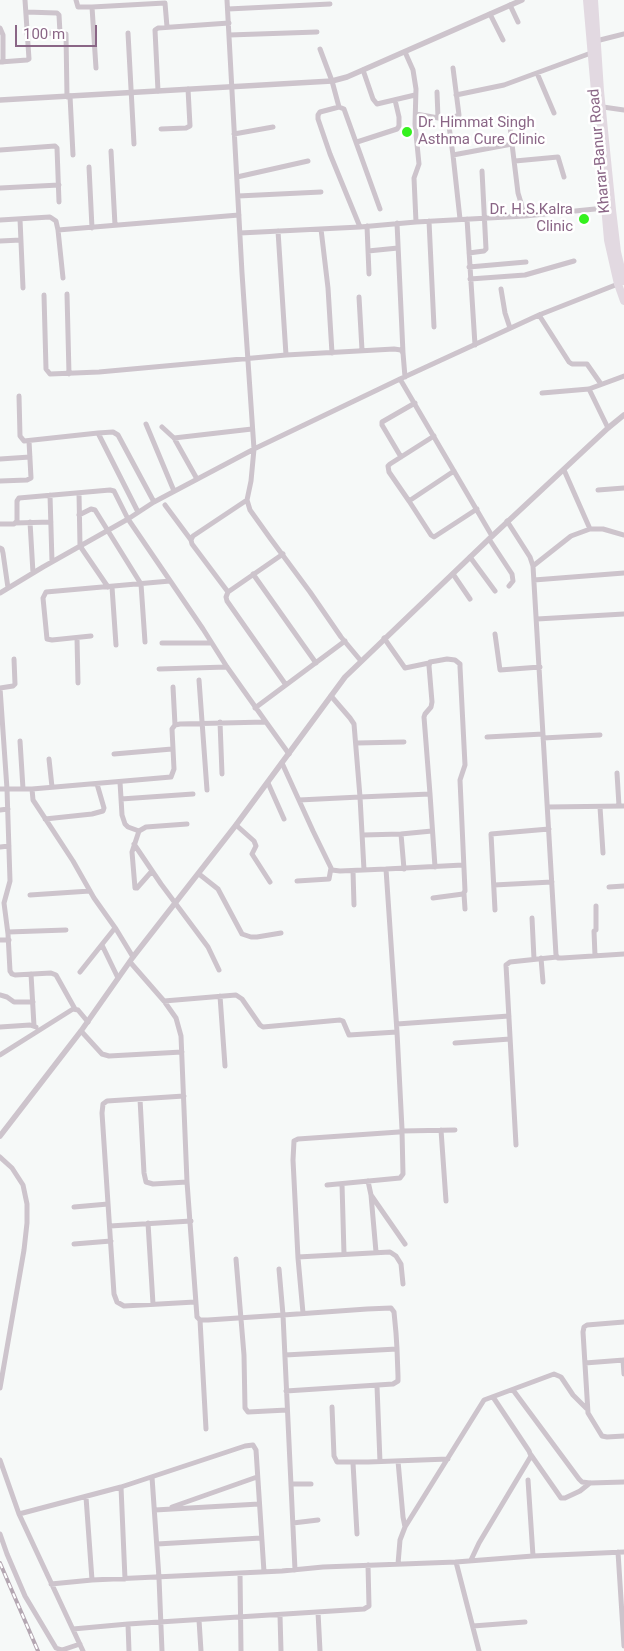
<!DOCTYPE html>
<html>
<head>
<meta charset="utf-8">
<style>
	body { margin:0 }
	#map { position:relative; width:624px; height:1651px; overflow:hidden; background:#f6f9f8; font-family:Roboto,sans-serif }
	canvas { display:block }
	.scale { position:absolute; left:15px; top:25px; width:82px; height:22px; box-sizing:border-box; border:2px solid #8a6686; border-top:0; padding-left:6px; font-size:15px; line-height:18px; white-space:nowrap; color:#8a6686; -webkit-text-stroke:4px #fff; paint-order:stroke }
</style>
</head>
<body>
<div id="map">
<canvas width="624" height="1651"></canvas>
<div class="scale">100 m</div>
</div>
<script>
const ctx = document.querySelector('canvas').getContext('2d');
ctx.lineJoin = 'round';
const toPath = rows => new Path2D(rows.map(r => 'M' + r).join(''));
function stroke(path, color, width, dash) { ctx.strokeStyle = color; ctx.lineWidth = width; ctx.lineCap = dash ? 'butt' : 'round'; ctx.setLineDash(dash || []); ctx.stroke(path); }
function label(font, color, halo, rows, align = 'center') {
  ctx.font = font + ' Roboto,sans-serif'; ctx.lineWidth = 5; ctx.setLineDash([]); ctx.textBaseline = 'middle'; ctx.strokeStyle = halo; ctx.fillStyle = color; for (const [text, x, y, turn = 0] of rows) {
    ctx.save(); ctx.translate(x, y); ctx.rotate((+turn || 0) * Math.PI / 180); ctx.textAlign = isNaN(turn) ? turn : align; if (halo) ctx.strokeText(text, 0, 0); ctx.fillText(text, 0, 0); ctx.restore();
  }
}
stroke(toPath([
	[76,0,78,7,92,7],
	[227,0,242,273,254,449,251,481,247,500,250,510,270,538,310,592,341,637,361,661],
	[510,5,518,22],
	[228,9,330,4],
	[26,12,57,13,59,15,60,33],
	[490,14,503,40],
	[0,28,3,35,3,62],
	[128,33,134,144],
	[27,34,60,33,66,34,67,97],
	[229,35,317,32],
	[596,41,624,34],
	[320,49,332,81,339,107],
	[405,52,413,70,416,89,415,124,419,164,414,178,416,222],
	[0,62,27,60,29,59,25,0],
	[96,68,92,7,165,3,167,27],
	[363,70,373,99,377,104,415,95],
	[537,73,554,113],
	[158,91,155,30,158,28,229,23],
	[437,92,438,118],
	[456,95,504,85,591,53],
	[70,96,73,155],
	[603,107,624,110],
	[416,114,444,119,451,118,459,115,453,68],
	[448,119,453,155],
	[510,126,512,144],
	[161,129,186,128,190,126,188,89],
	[234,134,273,127],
	[357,142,397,129,399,126,399,117,395,100],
	[0,150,55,146,57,148,59,202],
	[111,151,115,225],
	[515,161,558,157,564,177],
	[89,167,92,228],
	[237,177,308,161],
	[0,188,59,185],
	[238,196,321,192],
	[20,219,23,288],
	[460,219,453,155,512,144,518,193,525,216],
	[467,219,475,345],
	[0,220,50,217,56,221,58,230,239,215],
	[429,221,434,327],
	[397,223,403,353],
	[367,226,369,274],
	[360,227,330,154,318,119,318,115,320,112,339,107,344,109,380,209],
	[321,229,328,288,332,353],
	[58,230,63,278],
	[278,231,286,355],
	[240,233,360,227,416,222,525,216,605,208],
	[0,241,21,240],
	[368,251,398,248],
	[469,253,484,251,486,249,482,171],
	[469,267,526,262],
	[470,279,525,275,574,261],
	[501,289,505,313,510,328],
	[67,294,69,374],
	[44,295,46,369,50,374,99,372,286,355,394,349,401,350,403,353,405,377],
	[359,297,362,350],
	[539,315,569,362,572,364,587,364,601,384],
	[400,379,492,536],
	[589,389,608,428],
	[542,393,589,389,624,376],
	[19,396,20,436,24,441,98,433],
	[146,424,174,491],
	[162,427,174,438,197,479],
	[434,436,390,464,388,466,389,472,409,501,454,471],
	[174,438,252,429],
	[401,457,382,425,382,422,415,403],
	[0,459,30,457],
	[564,470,590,529],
	[0,481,27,480,31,478,29,441],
	[598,490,624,488],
	[79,493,80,546,108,587],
	[50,495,52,562],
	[247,500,193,536,191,540,192,544,228,592,283,554],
	[409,501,431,535,434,537,477,509],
	[165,505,191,540],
	[138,512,98,433,113,432,118,435,154,502],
	[79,515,91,509,95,510,141,584,145,642],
	[507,521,530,557,533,566,556,955,558,958,562,958,624,954],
	[30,522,33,573],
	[15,523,51,522],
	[0,524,14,524,17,521,17,501,19,498,110,490,114,491,128,519,203,629,227,667,266,722],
	[489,539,512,574,513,581,509,586],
	[0,548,2,549,3,553,8,588],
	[470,557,495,591],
	[533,566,571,536,590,529,603,529,624,535],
	[253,574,316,663],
	[453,574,470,599],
	[534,580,624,573],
	[112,587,116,645],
	[228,592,226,597,227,601,286,685],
	[0,593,43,567,128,519,154,502,256,448,400,379,539,315,618,284],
	[537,619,624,614],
	[495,634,500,670,540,667],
	[91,636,52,640,47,639,43,598,46,592,170,581],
	[77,638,78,683],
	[384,638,405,668,429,663],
	[162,643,211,643],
	[159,669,227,667],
	[199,680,207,790],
	[173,687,175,725],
	[0,688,7,789,10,881,4,903,8,934,10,971,12,974,15,975,51,973,56,975,75,1009],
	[0,688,13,686,15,684,14,659],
	[255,708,345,641],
	[220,722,222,774],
	[487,737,543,734],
	[543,738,600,735],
	[20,741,23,789],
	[357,743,404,742],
	[114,754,172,749],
	[49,759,52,787],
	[282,763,313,831,332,870,340,871,386,869,397,1032,402,1129,402,1131,399,1132,298,1139,294,1141,293,1160,298,1258,303,1313],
	[617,773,619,806],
	[120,782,122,815,125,824,128,827,139,831],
	[268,783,284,819],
	[0,789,32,789,171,777,174,769,172,729,175,725,180,724,266,722,289,754],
	[32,789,33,800,37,806,73,861,94,898,116,929,133,957],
	[430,794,435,867],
	[121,799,193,794],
	[299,800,360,797,354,724,350,718,331,696],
	[548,807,624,806],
	[600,807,603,853],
	[0,810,8,809],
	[45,819,92,814,103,811,104,808,97,784],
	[236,825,254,841,256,846,252,854,270,882],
	[401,834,432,831],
	[363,835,401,834,404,869],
	[134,844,161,884,208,947,219,970],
	[0,847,9,846],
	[386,869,463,865],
	[364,870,360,797,430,794,424,717,425,714,431,707,432,702,429,666,430,662,436,661,447,659,455,660,460,664,460,667,465,765,460,780,465,891,463,894,433,898],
	[152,871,137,888,135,888,132,852,139,831,146,827,187,824],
	[353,871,354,905],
	[199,874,218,889,242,934,251,937,257,937,281,933],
	[297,881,329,879,331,868],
	[494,885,552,882],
	[609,887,624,886],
	[464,894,465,909],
	[30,895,90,891],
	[495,910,491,834,549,829],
	[532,918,534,959],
	[8,932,66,930],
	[0,940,9,940],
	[102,945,118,978],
	[595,956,594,931,596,930,596,906],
	[541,958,543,982],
	[130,962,164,1001,176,1018,181,1036,187,1182,197,1317,200,1320,208,1320,283,1315,295,1570],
	[80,972,115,928],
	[31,974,34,1026],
	[0,995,7,997,14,1002,33,1002],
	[220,996,225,1066],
	[164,1001,236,995,242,999,260,1025,263,1027,340,1020,343,1021,349,1035,397,1032],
	[397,1024,509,1016],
	[0,1027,30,1025,36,1027],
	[81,1031,102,1054,109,1056,182,1052],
	[455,1043,510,1039],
	[0,1055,73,1009,78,1010,88,1022],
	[184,1096,107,1101,103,1104,102,1113,114,1294,117,1302,124,1306,195,1302],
	[140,1099,144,1173,146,1182,153,1184,187,1182],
	[441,1130,446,1201],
	[516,1145,506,965,510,962,557,957],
	[0,1157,12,1168,23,1185,27,1204,27,1223,24,1250,0,1388],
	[368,1181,371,1195,376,1252],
	[342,1184,344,1254],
	[327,1185,400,1178,403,1174,402,1131,455,1130],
	[371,1195,405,1244],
	[74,1207,108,1204],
	[148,1223,153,1304],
	[110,1226,191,1221],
	[74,1244,111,1241],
	[298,1257,390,1252,396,1256,401,1264,403,1284],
	[236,1259,244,1355,245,1408,248,1412,287,1410],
	[279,1269,283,1315,367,1309,391,1308,394,1312,396,1333,397,1349,285,1355],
	[200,1320,206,1429],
	[624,1322,587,1325,584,1327,583,1332,588,1413,602,1436,607,1437,624,1436],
	[623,1360,624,1374],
	[585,1363,624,1360],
	[377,1386,380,1462],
	[513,1390,579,1479,582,1482,590,1483,624,1482],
	[286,1391,393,1384,398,1381,398,1376,397,1349],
	[332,1407,334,1456,337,1462,368,1462,448,1459],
	[531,1455,561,1498,565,1498,580,1491,590,1483],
	[0,1460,19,1514,83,1651],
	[398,1461,403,1517,405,1527],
	[353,1463,357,1534],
	[152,1477,159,1578,162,1651],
	[528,1480,533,1556],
	[292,1484,311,1484],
	[121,1487,125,1579],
	[86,1497,92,1580],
	[172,1507,257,1477],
	[155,1510,259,1504],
	[19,1514,121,1487,245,1446,253,1445,256,1450,264,1572],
	[293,1523,318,1520],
	[0,1534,7,1554,25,1596,56,1648,62,1650,80,1644],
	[157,1544,261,1538],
	[618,1552,624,1646],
	[471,1560,479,1543,531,1456,529,1451,493,1397],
	[456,1562,479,1651],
	[398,1564,400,1540,405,1527,484,1400,554,1374,561,1377,573,1395,586,1408],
	[240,1573,241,1651],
	[51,1584,92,1580,282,1571,323,1567,456,1562,533,1556,624,1552],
	[318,1612,320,1651],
	[280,1615,281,1651],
	[199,1620,201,1651],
	[128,1624,129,1651],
	[473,1626,525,1622],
	[73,1629,128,1624,364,1609,369,1606,368,1565]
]), '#cdc4cc', 5);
stroke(toPath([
	[0,100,332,81,347,77,522,0],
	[0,1136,81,1031,133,957,236,825,345,677,489,539,608,428,624,415]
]), '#cdc4cc', 5.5);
stroke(toPath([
	[587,0,608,240,618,284,624,301],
	[594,0,600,91,612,210,617,252,624,281]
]), '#e2d9e1', 8);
const rail = toPath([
	[0,1563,38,1651]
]);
stroke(rail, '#b4a7b2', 4);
stroke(rail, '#fff', 2, [5.5]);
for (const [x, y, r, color] of [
	[407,132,6,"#34f11e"],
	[584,219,6,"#34f11e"]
]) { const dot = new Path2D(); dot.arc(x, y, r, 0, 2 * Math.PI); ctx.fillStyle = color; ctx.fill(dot); stroke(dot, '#fff', 2); }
label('15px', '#8a6686', '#fff', [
	["Dr. Himmat Singh",418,123],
	["Asthma Cure Clinic",418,140],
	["Dr. H.S.Kalra",573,210,"right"],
	["Clinic",573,227,"right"]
], 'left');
label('15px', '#8a6686', '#fff', [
	["Kharar-Banur Road",600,151,-95]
]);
</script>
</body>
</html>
